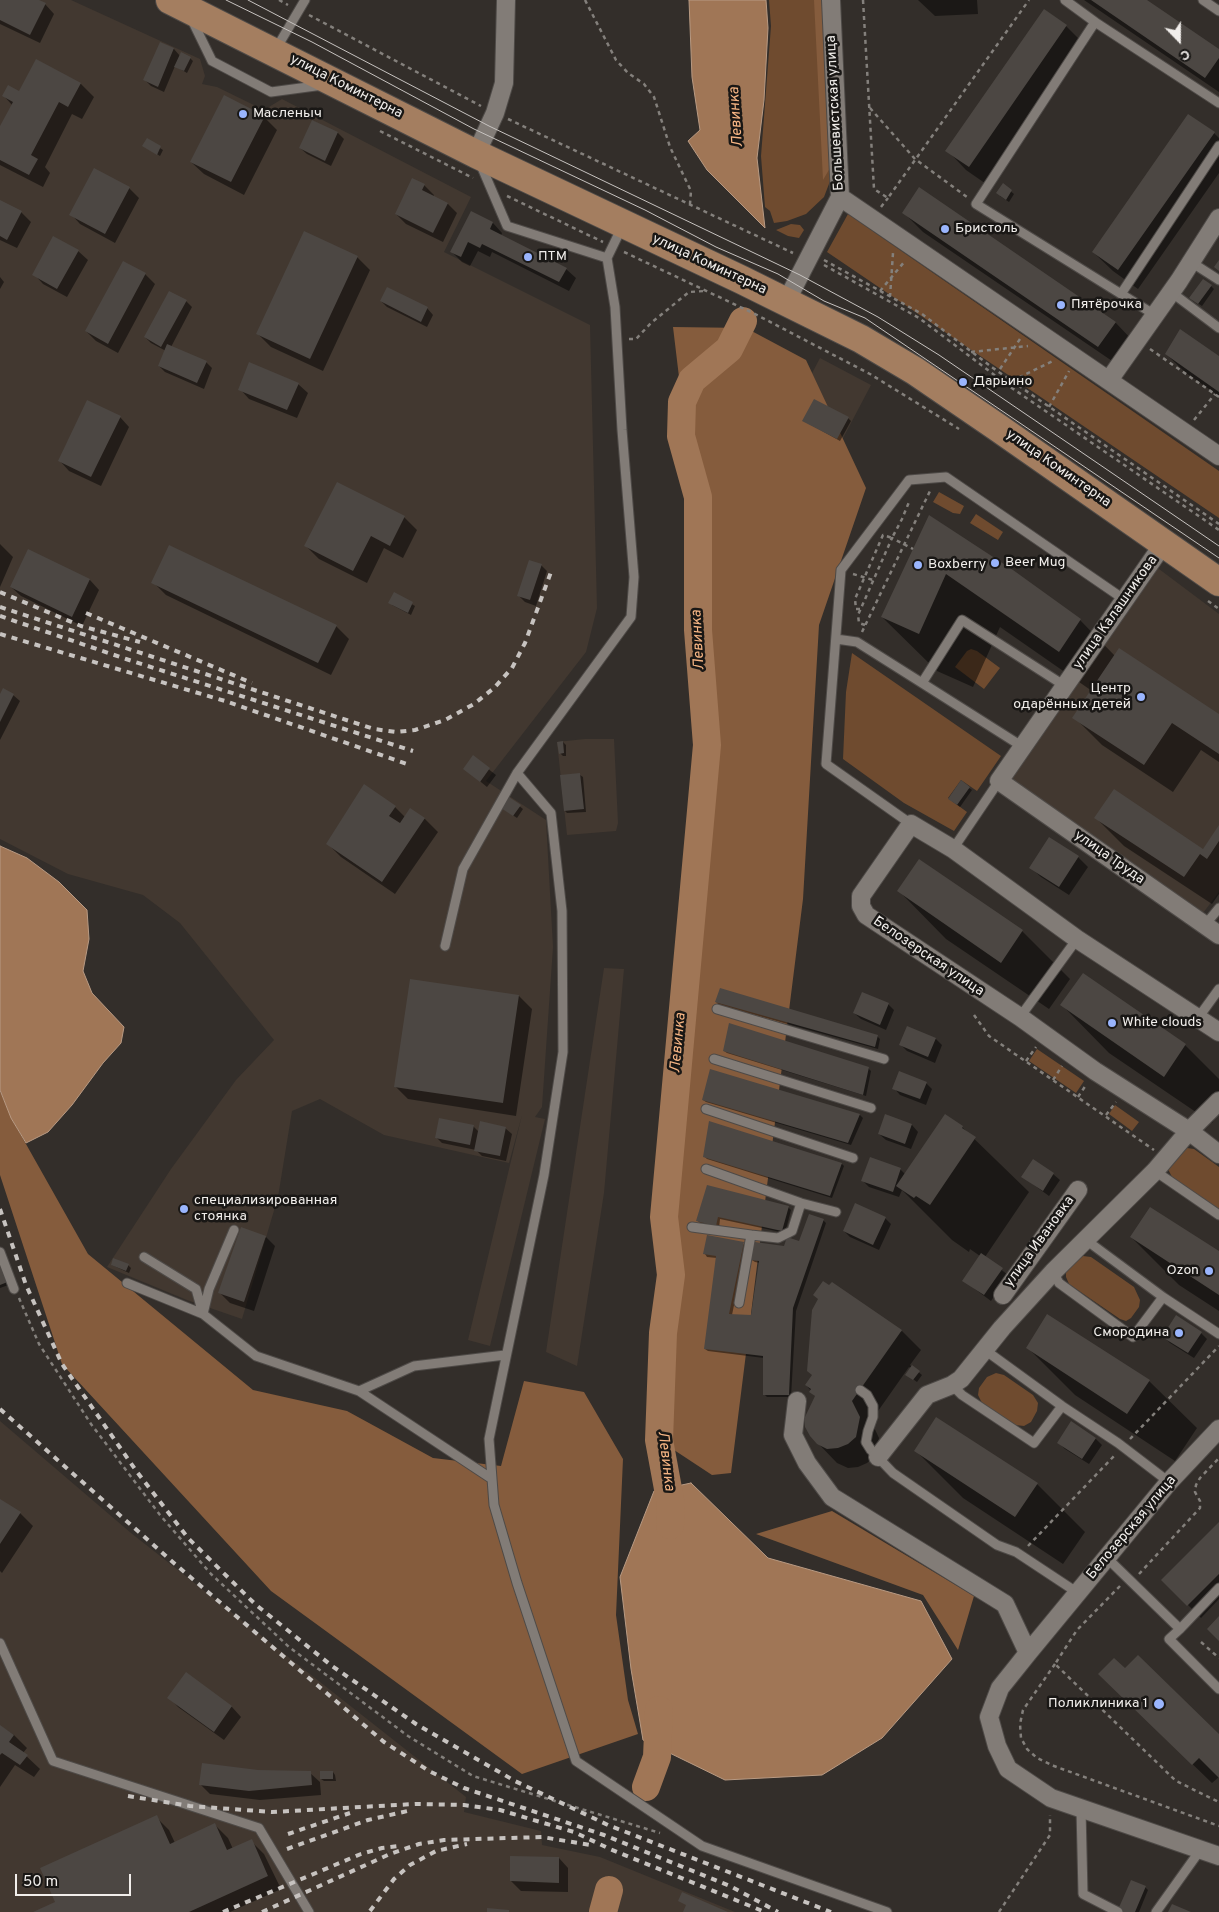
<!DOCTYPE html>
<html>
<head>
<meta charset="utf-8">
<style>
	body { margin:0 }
	#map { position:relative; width:1219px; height:1912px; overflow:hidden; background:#332e2a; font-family:Overpass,sans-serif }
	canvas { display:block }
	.north { position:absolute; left:1154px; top:15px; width:50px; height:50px; -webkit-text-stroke:4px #191715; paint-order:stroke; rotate:158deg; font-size:14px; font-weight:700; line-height:20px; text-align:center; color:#f1eeeb }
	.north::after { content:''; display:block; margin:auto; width:18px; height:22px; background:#f1eeeb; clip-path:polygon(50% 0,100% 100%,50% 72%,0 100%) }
	.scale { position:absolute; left:15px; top:1874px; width:116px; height:22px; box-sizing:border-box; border:2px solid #f1eeeb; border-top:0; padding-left:6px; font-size:15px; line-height:18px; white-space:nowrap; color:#f1eeeb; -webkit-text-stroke:4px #191715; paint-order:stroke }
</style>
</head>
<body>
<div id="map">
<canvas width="1219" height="1912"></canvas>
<div class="north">С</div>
<div class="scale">50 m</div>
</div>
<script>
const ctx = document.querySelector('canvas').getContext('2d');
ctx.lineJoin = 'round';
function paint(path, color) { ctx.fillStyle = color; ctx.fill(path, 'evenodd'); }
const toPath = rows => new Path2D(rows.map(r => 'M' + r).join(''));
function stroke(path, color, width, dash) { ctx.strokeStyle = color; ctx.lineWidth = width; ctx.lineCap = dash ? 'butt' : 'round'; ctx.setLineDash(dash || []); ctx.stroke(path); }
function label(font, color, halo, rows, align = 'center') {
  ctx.font = font + ' Overpass,sans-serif'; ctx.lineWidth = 5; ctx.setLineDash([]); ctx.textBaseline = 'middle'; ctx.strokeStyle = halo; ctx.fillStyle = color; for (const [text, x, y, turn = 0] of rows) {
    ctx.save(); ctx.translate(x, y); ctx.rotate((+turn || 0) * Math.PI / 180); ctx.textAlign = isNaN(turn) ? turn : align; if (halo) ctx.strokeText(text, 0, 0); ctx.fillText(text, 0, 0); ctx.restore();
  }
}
paint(toPath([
	[0,0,71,0,200,59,205,76,202,84,217,87,264,110,282,99,471,197,444,252,590,325,597,608,586,652,486,781,546,820,553,947,542,1107,535,1117,545,1119,490,1346,468,1340,522,1115,509,1163,384,1135,320,1099,292,1111,278,1197,242,1319,187,1300,107,1267,171,1169,236,1080,274,1040,180,923,143,895,68,874,0,839],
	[820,358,871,385,841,442,790,415],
	[1155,566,1219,614,1219,892,1203,913,1006,780],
	[585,739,614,739,618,823,616,831,567,835,557,742],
	[604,968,624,969,604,1193,577,1366,546,1352],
	[0,1421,131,1533,466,1797,464,1812,541,1831,542,1845,600,1857,735,1912,0,1912]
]), '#423830');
paint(toPath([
	[769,0,827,0,835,168,824,197,806,214,787,221,774,223,770,211,765,207,761,156,771,26],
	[848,214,1219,471,1219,518,827,252],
	[791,224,800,225,804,230,799,238,788,236,776,230],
	[939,492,964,506,960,514,953,513,933,502],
	[976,514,1003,532,998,540,970,523],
	[971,649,977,651,1000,668,984,689,955,667,967,651],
	[852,653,1001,756,977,791,961,780,948,798,967,812,954,831,904,803,843,759,846,692],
	[1037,1049,1084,1081,1076,1093,1029,1061],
	[1115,1105,1139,1122,1132,1131,1109,1114],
	[1187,1148,1194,1149,1219,1167,1219,1210,1172,1177,1168,1169,1180,1150],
	[1083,1256,1091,1257,1134,1287,1140,1300,1139,1307,1131,1318,1126,1321,1120,1319,1069,1284,1066,1277,1066,1269,1075,1259],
	[996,1373,1004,1375,1033,1395,1038,1403,1037,1411,1031,1422,1024,1426,1015,1425,982,1403,978,1395,979,1388,987,1377]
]), '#6f4b2f');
paint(toPath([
	[814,0,822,0,830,168,823,180],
	[673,327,746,328,806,360,866,488,819,625,803,899,731,1473,712,1475,668,1446,700,665,682,402],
	[0,1091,13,1121,88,1254,253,1390,347,1411,433,1458,501,1466,524,1381,584,1392,623,1459,616,1615,628,1700,638,1734,522,1774,271,1591,62,1364,0,1175],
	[832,1511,974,1596,958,1650,923,1595,756,1534]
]), '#855c3d');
const water = toPath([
	[689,0,766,0,768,28,764,100,757,158,765,228,707,170,688,141,700,130,692,77,689,0],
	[0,846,27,858,59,882,87,910,89,939,83,971,92,993,124,1027,121,1043,103,1063,72,1105,48,1132,26,1143,11,1118,0,1090,0,846],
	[691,1483,768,1558,921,1601,952,1659,882,1738,822,1775,725,1780,643,1740,631,1669,620,1577,654,1491,691,1483]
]);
paint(water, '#a07656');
stroke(water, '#b89a83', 1);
paint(toPath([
	[0,0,36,0,45,4,54,14,40,43,0,24],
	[918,0,977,0,978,14,935,16],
	[1084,0,1145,0,1219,51,1219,92],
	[1044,11,1066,26,1086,46,989,186,966,170,947,150],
	[161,44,174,49,180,56,190,58,193,61,187,73,175,66,164,92,151,86,145,80],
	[36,61,81,84,94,97,82,119,72,114,45,167,50,173,43,187,0,165,0,128,12,105,4,96,19,93],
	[264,117,277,130,244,195,204,174,191,162],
	[313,121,338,133,344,139,331,166,307,154,300,148],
	[1214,133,1219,138,1219,173,1138,289,1113,271,1093,252],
	[147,140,163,150,160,156,144,146],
	[95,170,129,188,139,198,115,243,80,224,71,214],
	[424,185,434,195,433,197,448,204,457,213,443,242,406,224,396,214],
	[1003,185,1014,194,1009,202,1000,196],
	[0,201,21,212,31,222,17,248,0,240],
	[903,212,1115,322,1134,342,1118,365,923,232],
	[493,223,502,233,501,236,566,269,576,278,569,291,492,252,490,257,478,251,470,266,462,262,452,252],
	[78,251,88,260,67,297,43,284,34,274],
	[357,257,370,270,323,371,271,347,258,334],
	[145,274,155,284,118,353,96,341,86,331],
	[0,277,4,282,0,289],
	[1211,286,1214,289,1202,306,1193,300],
	[186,301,192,307,171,347,206,362,212,368,204,389,165,372,159,366,166,351,151,343,145,337],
	[381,301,427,308,433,315,427,327,387,307],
	[1166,354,1219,358,1219,396,1186,373],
	[298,384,308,393,297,418,249,399,240,389],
	[120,417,129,427,101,486,69,471,60,461],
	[848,418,851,421,840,441,804,421],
	[930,516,1012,571,1080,620,1115,656,1219,716,1219,762,1201,750,1173,792,1102,745,1074,717,1092,691,1000,627,973,687,937,671,882,617],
	[404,517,417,530,403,558,384,548,367,583,319,559,306,546],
	[0,544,13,557,0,587],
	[29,551,90,580,99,590,82,626,21,596,11,587],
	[541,565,547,571,536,606,525,602,519,596],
	[153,582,336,626,349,639,331,675,166,595],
	[394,594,415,606,411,615,392,605],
	[13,695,20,701,0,740,0,697],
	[563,742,566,745,566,756,563,756,560,753],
	[473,757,496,775,487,787,465,769],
	[580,775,583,777,586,812,567,813,565,811],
	[364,786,395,807,405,817,411,810,425,819,438,832,395,894,341,857,328,844],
	[969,788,972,790,960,807,952,801],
	[509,798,523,809,517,818,505,810],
	[1096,818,1203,850,1219,827,1219,894,1212,904,1124,846],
	[1078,857,1088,867,1069,895,1041,877,1031,868],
	[920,860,1022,931,1070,979,1049,1009,946,939,899,891],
	[1083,975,1185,1045,1219,1079,1219,1113,1212,1123,1109,1053,1062,1005],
	[411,980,519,996,532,1009,516,1116,408,1099,395,1086],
	[716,1002,877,1036,880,1039,878,1049,719,1005],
	[888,1004,894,1010,886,1030,861,1019,854,1013],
	[908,1028,936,1039,942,1045,935,1063,907,1051,901,1045],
	[724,1051,868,1068,871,1071,866,1096,727,1053],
	[711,1071,860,1115,863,1118,851,1145,706,1102,703,1100],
	[926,1083,932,1089,926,1105,900,1095,894,1088],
	[886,1116,912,1125,918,1132,911,1149,886,1140,879,1134],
	[473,1126,479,1132,505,1128,512,1134,506,1161,482,1156,476,1150,442,1143,436,1137],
	[962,1127,1029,1192,985,1257,1008,1275,991,1301,964,1281,980,1256,970,1249,969,1252,952,1240,902,1190,899,1197,869,1187,863,1181,900,1169,906,1175],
	[704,1156,842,1164,844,1166,832,1198,707,1159],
	[1053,1174,1060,1180,1049,1196,1023,1177],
	[708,1187,788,1207,791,1210,785,1233,720,1219,719,1228,700,1223,697,1220],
	[885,1218,891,1224,879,1250,850,1237,844,1231],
	[823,1220,826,1223,796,1311,791,1397,767,1397,764,1394,764,1358,708,1351,705,1349,717,1258,707,1257,705,1254,743,1244,746,1246,732,1315,752,1317,760,1263,755,1262,752,1260,800,1243],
	[266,1237,275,1246,254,1311,230,1303,220,1293],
	[1131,1237,1219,1253,1219,1311,1179,1285],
	[3,1252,6,1255,17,1282,0,1288,0,1254],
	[112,1265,128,1265,131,1268,129,1273],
	[902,1331,921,1350,910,1365,922,1375,917,1382,910,1377,911,1368,909,1367,871,1421,879,1438,875,1456,867,1463,858,1467,848,1468,837,1463,811,1436,816,1397,806,1385],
	[1201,1333,1207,1339,1194,1358,1170,1343,1164,1337],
	[1027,1347,1149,1381,1197,1428,1175,1461,1075,1395],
	[1072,1423,1096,1439,1102,1445,1089,1464,1065,1449,1059,1443],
	[916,1451,1037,1484,1085,1532,1063,1564,963,1498],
	[0,1500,20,1513,33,1526,2,1573,0,1571],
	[1219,1524,1219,1599,1201,1618,1163,1580],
	[1125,1670,1219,1735,1219,1777,1212,1783,1119,1693],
	[186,1674,232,1707,241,1717,224,1740,178,1707,169,1697],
	[0,1726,14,1735,27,1748,23,1753,40,1769,34,1777,15,1765,0,1787],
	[258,1771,310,1773,320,1782,321,1795,260,1800,210,1794,201,1785],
	[333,1772,335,1775,336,1781,324,1781,321,1779],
	[156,1817,169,1830,175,1843,215,1825,228,1838,233,1849,251,1841,264,1854,281,1889,230,1912,36,1912,57,1903],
	[559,1858,568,1868,568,1892,521,1891,511,1881],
	[1145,1887,1148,1890,1139,1912,1119,1912]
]), '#0007');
stroke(toPath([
	[670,1525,671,1505,659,1440,663,1333,671,1275,664,1217,707,745,698,630,698,497,681,436,682,402,692,380,729,349,743,321],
	[646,1787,657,1757,659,1710],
	[603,1912,609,1890]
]), '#a07656', 28);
paint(toPath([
	[0,0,39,0,46,3,30,35,0,20],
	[1091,0,1147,0,1219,49,1219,58,1205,78],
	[1044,9,1067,25,969,167,945,151],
	[160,42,174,48,158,87,143,80],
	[181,52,191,57,184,71,174,67],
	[36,59,81,83,68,107,59,102,31,155,38,159,29,175,0,160,0,126,13,102,2,96,8,85,19,91],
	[224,95,265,116,231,182,190,162],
	[1188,114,1215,132,1118,270,1092,252],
	[312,120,338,132,325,161,299,148],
	[147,138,161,146,157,155,142,146],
	[94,168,130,187,105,234,69,215],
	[412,178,425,184,422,190,448,203,433,233,395,214],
	[1003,183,1012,190,1006,200,996,193],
	[919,187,1116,322,1098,347,902,213],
	[0,200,22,211,7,240,0,236],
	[471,211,493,222,490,229,567,268,559,282,482,244,480,248,468,242,461,257,450,252],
	[304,231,358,256,310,359,256,334],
	[53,236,79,250,57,289,32,275],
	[1219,260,1219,271,1214,267],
	[123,261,146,273,108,344,85,331],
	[1203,279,1212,285,1198,304,1189,298],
	[387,287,428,307,421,322,380,301],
	[169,291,187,300,161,347,144,337],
	[1180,329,1219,356,1219,392,1165,354],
	[167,344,207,361,197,383,158,366],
	[249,362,299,383,287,410,238,390],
	[814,399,849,417,837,439,802,421],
	[87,400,121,416,91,477,58,461],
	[337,482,405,516,390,546,371,536,353,571,304,546],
	[929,515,1013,570,1081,619,1059,652,946,574,919,634,881,617],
	[169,545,337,625,318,663,151,583],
	[28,549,90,579,72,617,10,587],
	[529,560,542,564,530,600,517,596],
	[394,592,413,602,408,613,388,603],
	[1119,648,1219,714,1219,754,1172,723,1144,765,1072,718],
	[3,688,14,694,0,722,0,694],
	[563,741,564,753,559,754,557,742],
	[473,755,490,768,480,782,463,769],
	[580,773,584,809,564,811,560,775],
	[961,780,970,787,957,805,948,799],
	[364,784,396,806,389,816,400,823,410,808,425,818,382,882,326,844],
	[1114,789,1203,849,1219,825,1219,841,1207,859,1200,854,1184,877,1094,818],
	[509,797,521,805,513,816,501,808],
	[1049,837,1079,856,1059,887,1029,868],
	[919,859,1023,930,1001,963,897,891],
	[1083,973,1186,1044,1164,1077,1060,1005],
	[410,979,519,995,503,1103,394,1087],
	[720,988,878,1035,875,1047,715,1002],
	[862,992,889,1003,880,1025,853,1013],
	[729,1023,869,1067,863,1095,723,1051],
	[907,1026,936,1038,928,1057,899,1045],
	[710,1069,860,1114,848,1143,702,1100],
	[899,1071,927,1082,920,1099,892,1089],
	[885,1114,912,1124,905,1144,878,1134],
	[945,1114,963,1126,962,1128,976,1137,930,1205,916,1196,914,1198,896,1186],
	[439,1118,474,1125,470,1145,435,1138],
	[480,1121,506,1127,500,1156,474,1151],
	[709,1121,842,1163,830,1196,703,1157],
	[870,1157,901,1168,893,1192,861,1181],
	[1033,1159,1054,1173,1043,1191,1021,1177],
	[707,1185,789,1206,782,1231,718,1217,716,1226,696,1221],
	[855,1203,886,1217,873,1245,843,1231],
	[1150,1207,1219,1251,1219,1295,1130,1237],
	[809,1214,824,1219,793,1308,789,1395,763,1395,763,1356,704,1349,716,1256,703,1254,707,1235,744,1242,729,1314,751,1315,759,1261,751,1260,755,1242,784,1246,787,1237,799,1241],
	[241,1227,266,1236,244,1302,218,1293],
	[4,1251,15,1279,0,1285,0,1252],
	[981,1253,1003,1268,984,1295,962,1281],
	[113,1258,129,1264,126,1271,111,1265],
	[823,1281,829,1285,832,1282,902,1330,852,1401,860,1417,856,1437,848,1444,838,1448,827,1449,817,1444,810,1436,805,1427,805,1417,815,1396,809,1392,811,1389,805,1385,812,1375,807,1371,812,1310,818,1299,813,1295],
	[1047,1314,1150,1380,1127,1414,1026,1348],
	[1176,1315,1202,1332,1188,1353,1162,1337],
	[912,1365,920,1371,913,1380,905,1375],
	[936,1417,1038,1483,1015,1517,914,1451],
	[1071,1421,1096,1438,1082,1459,1057,1443],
	[0,1499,21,1512,0,1544],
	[1219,1522,1219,1574,1187,1606,1161,1580],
	[1219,1616,1219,1641,1207,1629],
	[1138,1655,1219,1734,1219,1778,1199,1758,1192,1765,1098,1674,1114,1658,1125,1668],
	[186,1672,232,1706,214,1732,167,1698],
	[0,1725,14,1735,9,1742,28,1755,20,1765,2,1753,0,1755],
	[202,1763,258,1770,311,1771,312,1785,249,1791,199,1785],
	[320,1771,333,1771,333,1779,320,1779],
	[157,1815,170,1844,215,1823,227,1850,252,1839,268,1876,189,1912,33,1912,55,1902,40,1868],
	[510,1856,559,1857,559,1883,510,1881],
	[1131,1880,1146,1886,1135,1912,1117,1912],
	[682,1892,728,1912,683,1912,686,1905,678,1901],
	[1172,1904,1191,1912,1168,1912],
	[487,1908,509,1910,509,1912,487,1912]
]), '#4c4743');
const lane = toPath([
	[1065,0,1095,22,976,204,1155,315],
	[1203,0,1219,11],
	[192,20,212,61,271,92,323,85],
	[1095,22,1219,103],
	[276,49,305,0],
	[480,163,507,226,607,258],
	[1191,262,1219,280],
	[1171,292,1219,328],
	[1121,294,1219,146],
	[836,639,857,642,922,683],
	[1023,747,922,683,962,620,1065,686],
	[517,773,551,813,562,911,563,1052,544,1175,489,1439,494,1505,517,1583,576,1761,702,1846,887,1912],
	[911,824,826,764,841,570,909,480,946,477,1125,600],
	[953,849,999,781],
	[1205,925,1219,908],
	[445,946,463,869,517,773,631,617,634,577,622,430,615,307,607,258,622,227],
	[717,1009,884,1059],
	[1020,1017,1077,939],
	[1198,1018,1219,989],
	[714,1059,871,1108],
	[706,1109,853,1158],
	[706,1169,801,1203,836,1212],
	[1155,1171,1219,1215],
	[692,1227,751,1235],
	[234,1230,209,1289,203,1314,256,1356,359,1391,414,1366,505,1355],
	[1086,1240,1163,1297,1219,1334],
	[0,1252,14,1289],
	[1053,1272,1059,1283,1133,1337,1163,1297],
	[127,1283,203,1314,196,1289,144,1257],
	[739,1303,751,1235,778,1238,792,1231,801,1203],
	[985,1350,1062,1406,1118,1443,1169,1482],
	[952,1385,962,1395,1034,1443,1062,1406],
	[860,1390,867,1395,873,1406,873,1417,868,1431,866,1442,871,1450,893,1473,997,1545,1016,1552,1078,1593],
	[359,1391,492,1479],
	[1107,1558,1180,1629,1219,1588],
	[1180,1629,1169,1639,1219,1689],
	[0,1643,53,1761,259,1828,309,1912],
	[1081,1809,1083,1894,1118,1912],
	[1156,1912,1201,1849]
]);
const street = toPath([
	[476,154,495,113,504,83,506,0],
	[840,197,1219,456],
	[786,302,840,197,831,0],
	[1109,380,1179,281,1219,218],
	[1164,543,999,781,1219,935],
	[1219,1032,1077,939,953,849,911,824,861,896,861,906,866,915,1020,1017,1095,1071,1189,1131,1219,1154],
	[1003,1295,1078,1190],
	[797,1401,793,1435,807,1463,832,1497,1005,1604,1028,1653],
	[1219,1429,1169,1482,1028,1653,1000,1688,989,1717,997,1746,1008,1769,1051,1798,1219,1856],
	[878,1457,927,1395,952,1385,961,1379,1002,1328,1053,1272,1155,1171,1189,1131,1219,1101]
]);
const primary = toPath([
	[170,0,476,154,742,280,861,339,915,371,997,427,1219,582]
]);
stroke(lane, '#4e4a47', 11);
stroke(street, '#4e4a47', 20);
stroke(primary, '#4e4a47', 30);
stroke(toPath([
	[279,0,288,5],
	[585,0,616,60,628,73,644,84,654,97,670,147,691,191,690,204],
	[863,0,874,189,888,198,1029,0],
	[309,15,481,106],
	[870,108,915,159,967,197],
	[508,119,793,253],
	[380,131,473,178],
	[507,196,603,242],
	[881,207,888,198],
	[624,252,755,314,870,374,959,429],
	[824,260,922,314,993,368,1219,524],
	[824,265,919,318,1009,386,1219,530],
	[880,291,905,261],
	[890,297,893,253],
	[629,339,636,339,651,323,689,292,705,291],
	[1150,349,1219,397],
	[971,352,1028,346],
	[1000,369,1020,339],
	[1012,381,1053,361],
	[1049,407,1069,371],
	[1194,420,1215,394],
	[853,574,873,580],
	[1208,601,1219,609],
	[860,609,856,609,855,599,883,535,892,538,902,519,909,502],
	[865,625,859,623,858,615,892,538,913,549],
	[862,632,930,491],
	[974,1015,989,1036,1154,1150],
	[1026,1061,1036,1047],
	[1053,1080,1062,1066],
	[1078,1097,1086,1085],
	[1106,1115,1116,1102],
	[19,1298,39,1344,91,1424,160,1515,211,1574,289,1647,408,1736,473,1776,660,1833],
	[1130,1439,1219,1346],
	[1028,1546,1114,1456],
	[1139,1574,1200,1508,1200,1501,1195,1492,1196,1485,1200,1478,1219,1458],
	[1120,1586,1077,1630,1055,1664,1176,1781,1219,1802],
	[1201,1642,1219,1658],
	[1055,1664,1023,1710,1020,1724,1021,1738,1027,1749,1037,1758,1054,1766,1219,1826],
	[999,1912,1050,1835,1050,1815]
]), '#84807c', 2.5, [4, 4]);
stroke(lane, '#827c77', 9);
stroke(street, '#827c77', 18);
stroke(primary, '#a47e60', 28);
stroke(toPath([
	[226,0,312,42,474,129,645,210,716,247,778,274,824,301,865,318,1219,558],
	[248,0,489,126,800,275,878,317,939,355,1219,546]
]), '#c7c3c0', 1);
stroke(toPath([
	[0,592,81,626,140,642],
	[0,607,374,729,396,732,415,730,445,720,474,704,494,688,512,668,525,643,551,572],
	[86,613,252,683],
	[0,616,126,659,413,751],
	[0,634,225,701,407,764],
	[0,1209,26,1285,62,1364,137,1472,188,1538,255,1604,332,1666,416,1724,515,1781,608,1825,831,1912],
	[0,1409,175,1564,384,1742,429,1771,464,1788,604,1835,730,1886,778,1912],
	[128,1796,190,1806,272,1812,415,1804,464,1805,500,1810,574,1832,610,1849,765,1912],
	[288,1834,350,1813],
	[287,1849,368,1820,412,1810],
	[370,1911,394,1879,410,1865,436,1851,467,1844],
	[223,1912,361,1854,382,1848,399,1846],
	[262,1912,390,1854,419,1844,444,1840,542,1837,590,1845]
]), '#c7c3c0', 4, [6, 6]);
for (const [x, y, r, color] of [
	[243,114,5,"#9ab5fd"],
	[945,229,5,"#9ab5fd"],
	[528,257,5,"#9ab5fd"],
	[1061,305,5,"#9ab5fd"],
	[963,382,5,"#9ab5fd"],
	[995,563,5,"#9ab5fd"],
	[918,565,5,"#9ab5fd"],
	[1141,697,5,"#9ab5fd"],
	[1112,1023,5,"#9ab5fd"],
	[184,1209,5,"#9ab5fd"],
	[1209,1271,5,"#9ab5fd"],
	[1179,1333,5,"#9ab5fd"],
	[1159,1704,6,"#9ab5fd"]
]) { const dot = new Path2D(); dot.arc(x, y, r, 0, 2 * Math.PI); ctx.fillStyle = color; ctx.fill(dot); stroke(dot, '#191715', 2); }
label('14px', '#f1eeeb', '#191715', [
	["улица Коминтерна",346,87,27],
	["Большевистская улица",836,113,-93],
	["улица Коминтерна",709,265,25],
	["улица Коминтерна",1058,469,35],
	["улица Калашникова",1116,613,-55],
	["улица Труда",1109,858,35],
	["Белозерская улица",928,957,34],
	["улица Ивановка",1040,1242,-54],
	["Белозерская улица",1132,1528,-50]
]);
label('14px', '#f1eeeb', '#191715', [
	["Масленыч",253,114],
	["Бристоль",955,229],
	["ПТМ",538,257],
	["Пятёрочка",1071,305],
	["Дарьино",973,382],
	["Beer Mug",1005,563],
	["Boxberry",928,565],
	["Центр",1131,689,"right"],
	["одарённых детей",1131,705,"right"],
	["White clouds",1122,1023],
	["специализированная",194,1201],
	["стоянка",194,1217],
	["Ozon",1199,1271,"right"],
	["Смородина",1169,1333,"right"],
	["Поликлиника 1",1148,1704,"right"]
], 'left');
label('italic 15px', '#f6b584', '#191715', [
	["Левинка",737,117,-94],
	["Левинка",699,640,-93],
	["Левинка",679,1043,-85],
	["Левинка",665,1461,83]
]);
</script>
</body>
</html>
